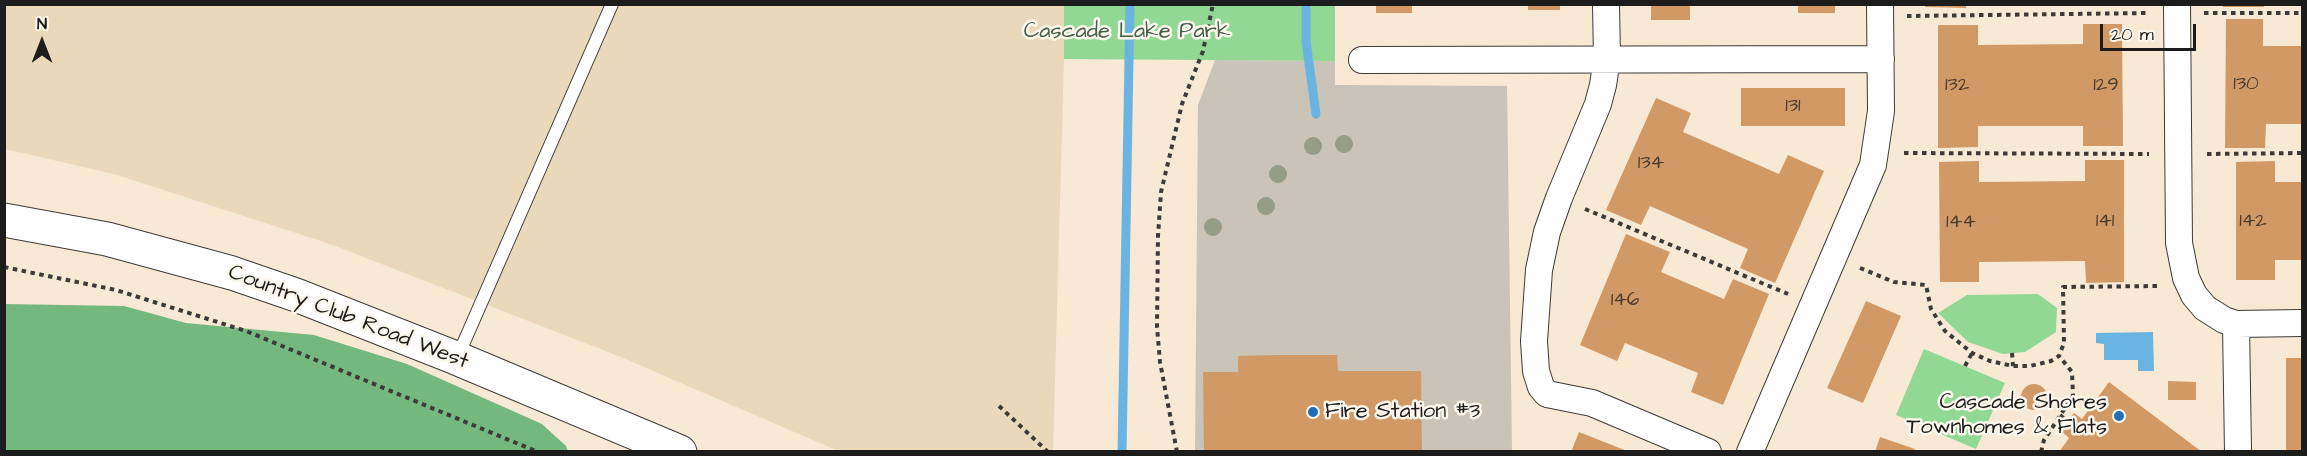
<!DOCTYPE html>
<html>
<head>
<meta charset="utf-8">
<style>
	body { margin:0 }
	#map { position:relative; width:2307px; height:456px; overflow:hidden; background:#f7e9d4; font-family:"Architects Daughter",sans-serif }
	canvas { display:block }
	.frame { position:absolute; inset:0; border:6px solid #1c1c1c; pointer-events:none }
	.north { position:absolute; left:12px; top:12px; width:60px; height:60px; -webkit-text-stroke:4px #fbf7ec; paint-order:stroke; rotate:0deg; font-size:16px; font-weight:700; line-height:24px; text-align:center; color:#1c1c1c }
	.north::after { content:''; display:block; margin:auto; width:21px; height:27px; background:#1c1c1c; clip-path:polygon(50% 0,100% 100%,50% 72%,0 100%) }
	.scale { position:absolute; left:2100px; top:24px; width:96px; height:27px; box-sizing:border-box; border:3px solid #1c1c1c; border-top:0; padding-left:8px; font-size:18px; line-height:21px; white-space:nowrap; color:#1c1c1c; -webkit-text-stroke:4px #fbf7ec; paint-order:stroke }
</style>
</head>
<body>
<div id="map">
<canvas width="2307" height="456"></canvas>
<div class="frame"></div>
<div class="north">N</div>
<div class="scale">20 m</div>
</div>
<script>
const ctx = document.querySelector('canvas').getContext('2d');
ctx.lineJoin = 'round';
function paint(path, color) { ctx.fillStyle = color; ctx.fill(path, 'evenodd'); }
const toPath = rows => new Path2D(rows.map(r => 'M' + r).join(''));
function stroke(path, color, width, dash) { ctx.strokeStyle = color; ctx.lineWidth = width; ctx.lineCap = dash ? 'butt' : 'round'; ctx.setLineDash(dash || []); ctx.stroke(path); }
function label(font, color, halo, rows, align = 'center') {
  ctx.font = font + ' "Architects Daughter",sans-serif'; ctx.lineWidth = 5; ctx.setLineDash([]); ctx.textBaseline = 'middle'; ctx.strokeStyle = halo; ctx.fillStyle = color; for (const [text, x, y, turn = 0] of rows) {
    ctx.save(); ctx.translate(x, y); ctx.rotate((+turn || 0) * Math.PI / 180); ctx.textAlign = isNaN(turn) ? turn : align; if (halo) ctx.strokeText(text, 0, 0); ctx.fillText(text, 0, 0); ctx.restore();
  }
}
paint(toPath([
	[5,5,1064,5,1064,59,1053,451,838,451,621,357,330,244,114,174,5,149]
]), '#e9d9ba');
paint(toPath([
	[1215,60,1335,61,1335,85,1507,86,1512,451,1195,452,1198,105]
]), '#c9c3b8');
paint(toPath([
	[1064,5,1335,5,1335,61,1064,59],
	[2038,294,2057,308,2056,332,2025,352,2003,354,1968,342,1938,313,1967,295],
	[1924,349,2005,383,1976,449,1896,415]
]), '#90d893');
paint(toPath([
	[4,304,124,306,186,323,314,335,407,364,542,424,566,446,568,451,5,451]
]), '#74b87d');
paint(toPath([
	[2153,332,2154,371,2138,371,2138,360,2104,360,2104,344,2096,343,2096,333]
]), '#6ab4e2');
stroke(toPath([
	[1306,4,1306,41,1316,114],
	[1122,452,1130,4]
]), '#6ab4e2', 9);
paint(toPath([
	[1376,4,1412,4,1412,13,1376,13],
	[1528,4,1560,4,1560,10,1528,10],
	[1651,4,1690,4,1690,20,1651,20],
	[1798,4,1835,4,1835,13,1798,13],
	[1925,4,1966,4,1966,8,1925,7],
	[2223,4,2264,4,2264,7,2223,7],
	[2226,19,2263,19,2263,46,2302,46,2302,124,2266,124,2265,148,2225,148],
	[2083,24,2122,24,2123,146,2083,146,2083,126,1978,126,1978,147,1938,148,1938,25,1978,25,1978,45,2083,44],
	[1741,88,1845,88,1845,126,1741,126],
	[1656,98,1691,113,1683,132,1779,174,1788,155,1824,171,1775,283,1740,268,1748,249,1650,206,1641,225,1606,210],
	[2085,160,2124,160,2124,282,2086,283,2085,261,1979,262,1979,282,1940,282,1939,162,1979,161,1979,182,2085,181],
	[2275,161,2275,182,2302,182,2302,260,2275,260,2275,280,2236,280,2236,162],
	[1626,234,1670,252,1661,272,1724,299,1733,279,1769,294,1723,405,1691,392,1698,373,1625,343,1617,361,1580,345],
	[1866,301,1901,316,1863,403,1827,388],
	[1277,355,1337,355,1338,371,1421,371,1422,452,1204,452,1203,372,1238,372,1238,356],
	[2286,358,2302,358,2302,452,2286,452],
	[2168,381,2196,382,2196,400,2168,400],
	[2109,382,2202,452,2059,452,2069,438,2060,430,2074,413,2082,419],
	'2021 397a13 13 0 1 1 26 0a13 13 0 1 1-26 0Z',
	[1579,432,1627,451,1627,452,1571,452],
	[1880,437,1915,449,1914,452,1875,452]
]), '#d19965');
const service = toPath([
	[457,358,612,4]
]);
const minor = toPath([
	[1606,4,1607,59,1603,85,1598,104,1559,198,1547,232,1539,270,1534,341,1536,371,1541,387,1547,394,1592,403,1708,452],
	[2177,4,2179,243,2186,278,2194,295,2205,308,2224,320,2236,324,2302,323],
	[1362,60,1881,59],
	[2236,324,2238,452],
	[1750,452,1873,165,1881,111,1880,4]
]);
const secondary = toPath([
	[4,220,107,239,232,273,296,295,456,358,680,452]
]);
stroke(service, '#3d3b38', 14);
stroke(minor, '#3d3b38', 28);
stroke(secondary, '#3d3b38', 35);
stroke(toPath([
	[2204,13,2302,13],
	[1907,16,2149,13],
	[1904,153,2149,154],
	[2207,154,2302,153],
	[1585,209,1788,294],
	[4,267,116,290,246,331,538,452],
	[1860,268,1894,282,1926,285,1931,309,1945,331,1972,353,1990,361,2013,366,2030,366,2051,361,2059,356,2064,343,2063,287,2159,286],
	[2012,353,2013,366],
	[1965,366,1972,353],
	[999,406,1048,452],
	[2060,415,2067,421],
	[1177,452,1160,362,1157,327,1158,236,1161,192,1182,104,1203,51,1213,4],
	[2041,452,2044,440,2073,396,2072,372,2059,356]
]), '#3d3b38', 4, [4.5, 4.5]);
stroke(service, '#fff', 12);
stroke(minor, '#fff', 26);
stroke(secondary, '#fff', 33);
ctx.fillStyle = '#959d86';
for (const [x, y] of [
	[1344,144],
	[1313,146],
	[1278,174],
	[1266,206],
	[1213,227]
]) { ctx.beginPath(); ctx.arc(x, y, 9, 0, 2 * Math.PI); ctx.fill(); }
for (const [x, y, r, color] of [
	[1313,412,6,"#1f6fb2"],
	[2119,416,6,"#1f6fb2"]
]) { const dot = new Path2D(); dot.arc(x, y, r, 0, 2 * Math.PI); ctx.fillStyle = color; ctx.fill(dot); stroke(dot, '#fbf7ec', 2); }
label('20px', '#493b2e', null, [
	["130",2246,85],
	["132",1957,86],
	["129",2106,86],
	["131",1793,107],
	["134",1651,164],
	["141",2105,222],
	["142",2253,222],
	["144",1961,223],
	["146",1625,301]
]);
label('22px', '#455e46', '#fbf7ec', [
	["Cascade Lake Park",1127,32]
]);
label('22px', '#1c1c1c', '#fbf7ec', [
	["Country Club Road West",348,318,21]
]);
label('22px', '#1c1c1c', '#fbf7ec', [
	["Cascade Shores",2107,403],
	["Townhomes & Flats",2107,428],
	["Fire Station #3",1325,412,"left"]
], 'right');
</script>
</body>
</html>
